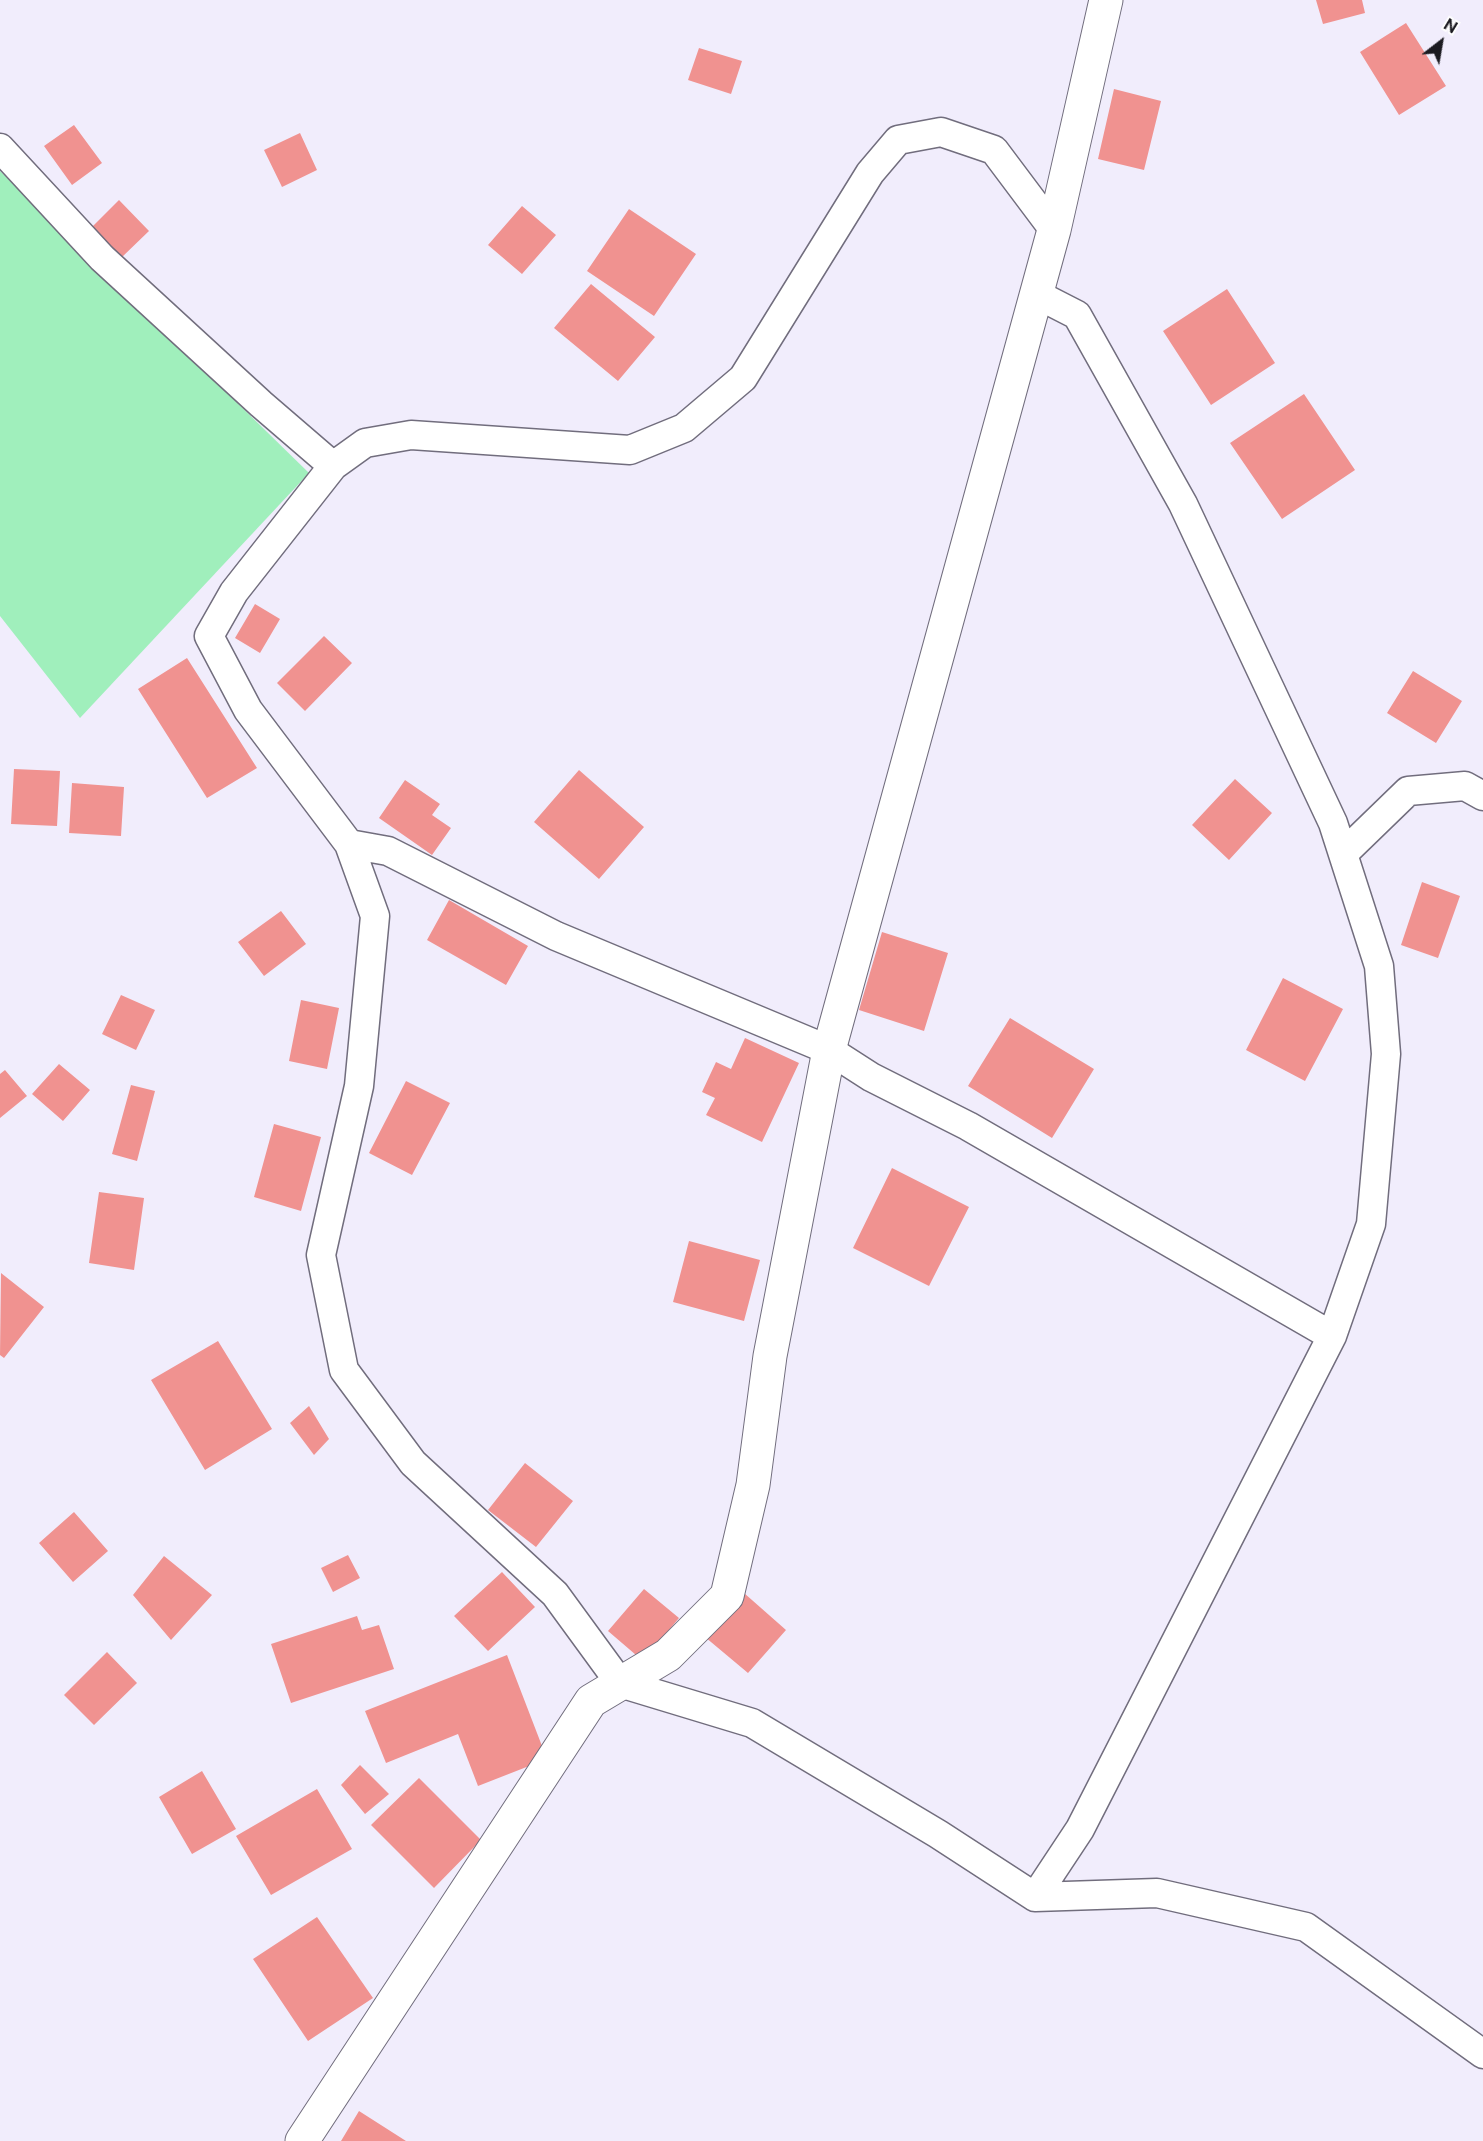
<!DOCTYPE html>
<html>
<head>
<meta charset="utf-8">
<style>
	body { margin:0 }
	#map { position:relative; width:1483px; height:2141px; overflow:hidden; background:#f1edfc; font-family:"Public Sans",sans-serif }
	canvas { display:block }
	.north { position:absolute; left:1411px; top:12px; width:60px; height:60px; -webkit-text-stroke:4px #fdfdfd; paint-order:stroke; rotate:31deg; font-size:16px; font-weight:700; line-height:24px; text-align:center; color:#1c1b21 }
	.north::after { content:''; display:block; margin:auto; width:21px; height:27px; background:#1c1b21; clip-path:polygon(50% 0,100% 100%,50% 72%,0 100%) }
</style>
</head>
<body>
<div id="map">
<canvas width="1483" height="2141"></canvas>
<div class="north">N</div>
</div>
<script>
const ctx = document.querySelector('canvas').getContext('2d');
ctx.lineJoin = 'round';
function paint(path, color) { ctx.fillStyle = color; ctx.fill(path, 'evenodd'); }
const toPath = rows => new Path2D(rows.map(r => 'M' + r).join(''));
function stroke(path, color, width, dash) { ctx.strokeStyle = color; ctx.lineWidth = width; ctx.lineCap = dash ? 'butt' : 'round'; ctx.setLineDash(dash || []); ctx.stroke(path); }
paint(toPath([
	[0,171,309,473,80,718,0,616]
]), '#a0efbc');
paint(toPath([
	[1316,0,1362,0,1365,13,1323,24],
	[1406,23,1446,86,1399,115,1360,52],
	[699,48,742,61,731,94,688,80],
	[1114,89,1161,101,1144,170,1098,159],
	[74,125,102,163,72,185,44,146],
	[300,133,317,170,282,187,264,150],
	[119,200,149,231,121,258,91,228],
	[522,206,556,235,522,274,488,245],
	[629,209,696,254,654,316,587,271],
	[591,284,655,337,618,381,554,328],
	[1227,289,1275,363,1211,405,1163,331],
	[1304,394,1355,470,1282,519,1230,443],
	[255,604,280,619,260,653,235,638],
	[324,636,352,663,305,711,277,683],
	[187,658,257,768,207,798,138,689],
	[1413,671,1462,701,1436,743,1387,713],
	[14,769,60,771,57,826,11,824],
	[579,770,644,827,599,879,534,822],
	[1235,779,1272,813,1229,860,1192,825],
	[405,780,440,804,432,815,451,828,432,855,379,818],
	[72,783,124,787,121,836,69,833],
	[1422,882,1460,896,1438,958,1401,945],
	[449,900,528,946,506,985,427,940],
	[281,911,306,944,264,976,238,942],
	[882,932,948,953,924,1031,859,1010],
	[1283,978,1343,1009,1305,1081,1246,1050],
	[121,995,155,1010,136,1050,102,1034],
	[301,1000,339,1008,327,1069,289,1061],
	[1010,1018,1094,1069,1052,1138,968,1086],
	[745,1038,799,1063,762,1142,706,1115,715,1098,702,1092,716,1062,731,1069],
	[59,1064,90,1090,63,1121,32,1094],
	[5,1070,27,1096,0,1118,0,1074],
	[406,1081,450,1103,412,1175,369,1153],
	[131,1085,155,1091,137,1161,112,1154],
	[274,1124,321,1137,301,1211,254,1197],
	[892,1168,969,1207,929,1286,853,1248],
	[99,1192,144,1198,134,1270,89,1263],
	[689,1241,760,1260,744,1321,673,1302],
	[1,1273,44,1307,4,1358,0,1355],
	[218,1341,272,1429,205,1470,151,1380],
	[309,1406,329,1439,314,1455,290,1423],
	[525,1463,573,1501,536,1547,488,1510],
	[74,1512,108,1551,73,1582,39,1543],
	[348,1555,360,1578,333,1592,321,1568],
	[164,1556,212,1595,171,1640,133,1595],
	[502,1572,535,1607,488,1651,454,1616],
	[644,1589,679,1618,643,1661,608,1631],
	[744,1593,786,1630,748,1673,705,1637],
	[357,1616,362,1630,379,1625,394,1669,291,1703,271,1644],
	[107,1652,137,1683,94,1725,64,1695],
	[507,1655,547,1759,478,1786,458,1734,386,1763,365,1711],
	[360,1765,389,1794,365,1814,341,1785],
	[202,1771,236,1829,192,1854,159,1797],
	[419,1778,481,1840,434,1888,371,1825],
	[317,1789,352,1849,271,1895,236,1836],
	[317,1917,373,1998,308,2041,253,1959],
	[359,2111,406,2141,341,2141]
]), '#f09290');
const minor = toPath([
	[0,148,102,258,261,404,333,466],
	[1054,230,994,150,941,132,898,140,870,173,743,378,684,428,630,450,411,435,365,443,333,466,234,592,209,636,248,710,349,844,375,916,359,1086,321,1255,344,1370,413,1463,555,1594,620,1683,752,1723,938,1834,1035,1897,1157,1893,1306,1927,1483,2054],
	[349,844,388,851,556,936,829,1050,871,1077,968,1126,1332,1336],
	[1343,854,1408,791,1465,786,1483,796],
	[1035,1897,1080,1829,1332,1336,1371,1224,1386,1054,1379,966,1333,823,1183,504,1077,315,1036,294]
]);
const tertiary = toPath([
	[302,2141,591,1701,668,1655,727,1596,753,1485,770,1356,829,1050,1054,230,1106,0]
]);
stroke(minor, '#716d7d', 31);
stroke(tertiary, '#716d7d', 35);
stroke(minor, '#fff', 28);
stroke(tertiary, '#fff', 33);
</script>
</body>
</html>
